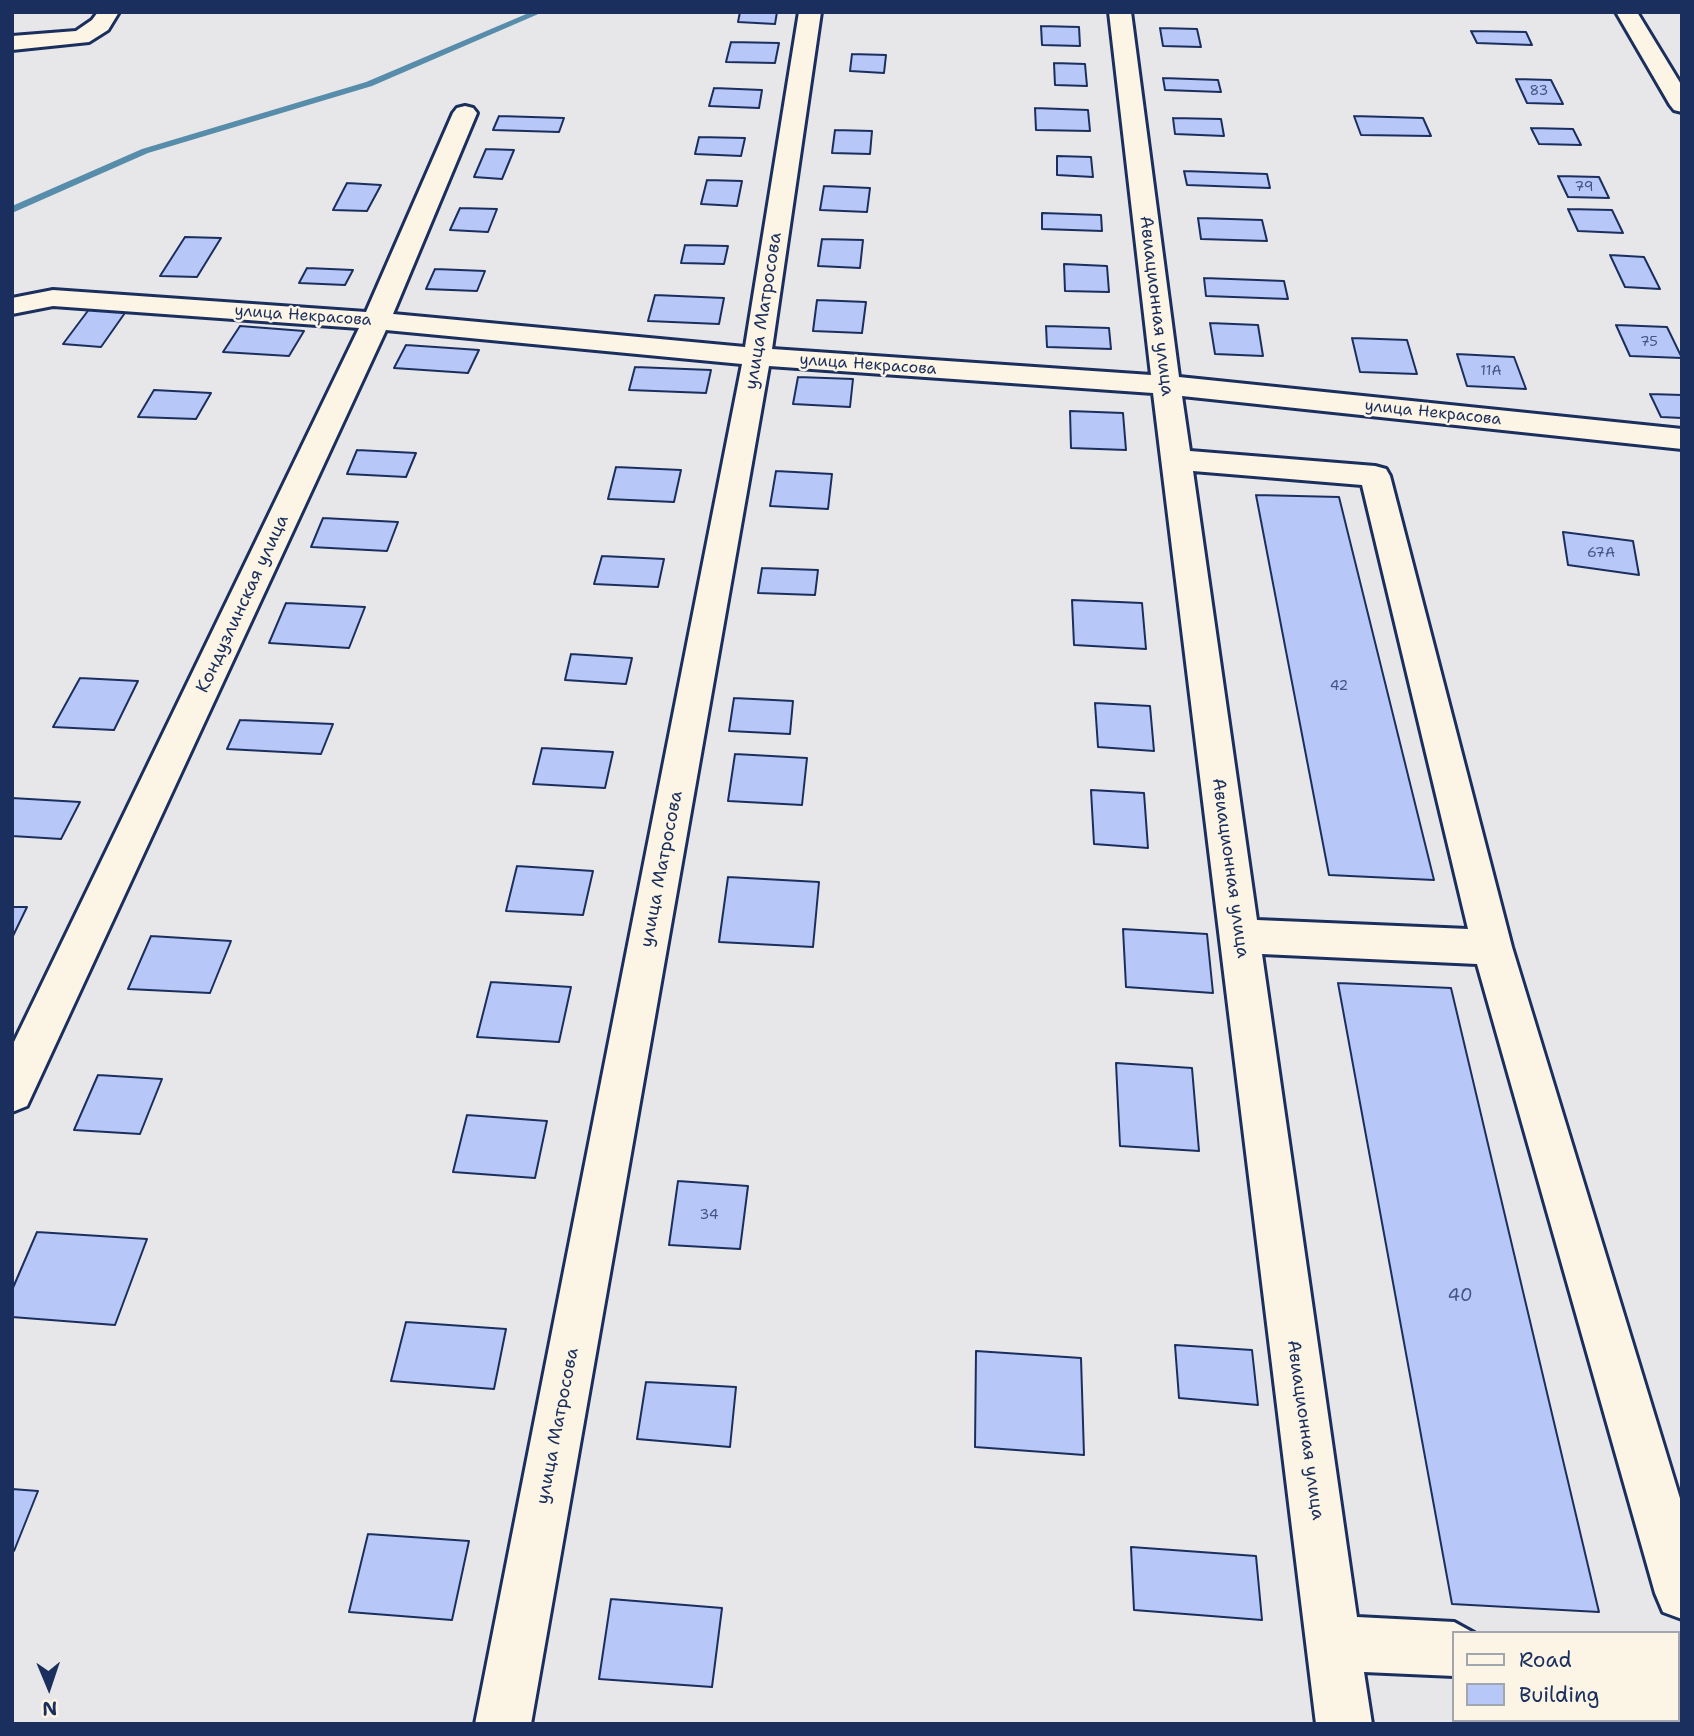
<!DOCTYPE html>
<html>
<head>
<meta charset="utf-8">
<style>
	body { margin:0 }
	#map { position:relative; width:1694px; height:1736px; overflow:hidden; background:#e7e7ea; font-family:"Shantell Sans",sans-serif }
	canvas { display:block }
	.frame { position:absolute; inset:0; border:14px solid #1b2f5e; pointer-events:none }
	.legend { position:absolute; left:1452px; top:1631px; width:228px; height:91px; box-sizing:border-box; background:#fcf5e5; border:2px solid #a2a6af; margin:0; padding:9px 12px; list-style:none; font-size:21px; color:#1b2f5e }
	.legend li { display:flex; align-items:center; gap:14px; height:35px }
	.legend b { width:35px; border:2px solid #a2a6af }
	.north { position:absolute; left:14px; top:1652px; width:70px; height:70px; -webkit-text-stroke:5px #fcf5e5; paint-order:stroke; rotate:178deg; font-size:19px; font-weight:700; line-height:28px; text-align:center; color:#1b2f5e }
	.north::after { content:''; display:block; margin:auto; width:24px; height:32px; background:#1b2f5e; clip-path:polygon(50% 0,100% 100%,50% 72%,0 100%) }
</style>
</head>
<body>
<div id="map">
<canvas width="1694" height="1736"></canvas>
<div class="frame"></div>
<ul class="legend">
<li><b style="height:9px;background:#fcf5e5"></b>Road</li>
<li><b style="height:19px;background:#b7c7f7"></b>Building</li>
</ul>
<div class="north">N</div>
</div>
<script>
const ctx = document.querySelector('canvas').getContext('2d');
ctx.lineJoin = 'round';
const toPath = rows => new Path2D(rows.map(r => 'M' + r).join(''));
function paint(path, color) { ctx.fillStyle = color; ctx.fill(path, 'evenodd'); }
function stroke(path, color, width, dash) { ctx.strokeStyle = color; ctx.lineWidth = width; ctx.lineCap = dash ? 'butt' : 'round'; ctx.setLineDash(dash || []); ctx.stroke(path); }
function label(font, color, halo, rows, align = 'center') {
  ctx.font = font + ' "Shantell Sans",sans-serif'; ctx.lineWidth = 5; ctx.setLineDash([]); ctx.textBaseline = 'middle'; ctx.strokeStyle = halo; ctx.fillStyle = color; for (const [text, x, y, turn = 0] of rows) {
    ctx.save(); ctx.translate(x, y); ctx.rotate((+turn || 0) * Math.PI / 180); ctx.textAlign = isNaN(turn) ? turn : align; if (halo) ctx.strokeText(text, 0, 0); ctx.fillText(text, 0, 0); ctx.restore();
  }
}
paint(toPath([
	[531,12,543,12,372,86,148,153,12,213,12,206,142,149,366,82,531,12]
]), '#578daa');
const building = toPath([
	[740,12,777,12,775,24,738,22,740,12],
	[1041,26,1079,27,1080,46,1042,45,1041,26],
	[1160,28,1197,29,1201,47,1163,46,1160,28],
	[1471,31,1526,32,1532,45,1477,43,1471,31],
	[731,42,779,43,775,63,726,62,731,42],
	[852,54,886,55,884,73,850,71,852,54],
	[1054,63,1085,64,1087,86,1055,85,1054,63],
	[1163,78,1218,80,1221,92,1165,90,1163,78],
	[1516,79,1551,80,1563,104,1527,103,1516,79],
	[714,88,762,90,759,108,709,106,714,88],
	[1035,108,1088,110,1090,131,1036,130,1035,108],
	[499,116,564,118,559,132,493,130,499,116],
	[1354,116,1423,118,1431,136,1361,135,1354,116],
	[1173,118,1221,119,1224,136,1175,134,1173,118],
	[1531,128,1573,129,1581,145,1539,144,1531,128],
	[835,130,872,131,870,154,832,153,835,130],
	[699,137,745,138,741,156,695,154,699,137],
	[486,149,514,150,502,179,474,177,486,149],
	[1057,156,1091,157,1093,177,1057,175,1057,156],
	[1184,171,1267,174,1270,188,1187,185,1184,171],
	[1558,176,1599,177,1609,198,1568,197,1558,176],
	[707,180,742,181,737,206,701,204,707,180],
	[347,183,381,185,367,211,333,210,347,183],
	[824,186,870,188,867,212,820,210,824,186],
	[460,208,497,209,488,232,450,230,460,208],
	[1568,209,1612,210,1623,233,1578,231,1568,209],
	[1042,213,1101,215,1102,231,1042,229,1042,213],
	[1198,218,1262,220,1267,241,1201,239,1198,218],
	[185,237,221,238,197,277,160,276,185,237],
	[822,239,863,240,860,268,818,266,822,239],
	[685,245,728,246,724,264,681,263,685,245],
	[1610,255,1644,257,1660,289,1625,287,1610,255],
	[1064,264,1107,266,1109,292,1065,291,1064,264],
	[307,268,353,270,345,285,299,283,307,268],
	[435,269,485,271,477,291,426,289,435,269],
	[1204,278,1284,281,1288,299,1206,296,1204,278],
	[655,295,724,298,719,324,648,321,655,295],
	[817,300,866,302,862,333,813,331,817,300],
	[90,308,127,310,101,347,63,344,90,308],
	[1210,323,1258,325,1263,356,1215,354,1210,323],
	[1616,325,1667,327,1682,358,1630,356,1616,325],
	[240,326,304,331,289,356,223,352,240,326],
	[1046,326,1109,328,1111,349,1047,347,1046,326],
	[1352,338,1407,340,1417,374,1360,372,1352,338],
	[406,345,479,350,468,373,394,368,406,345],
	[1457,354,1514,357,1526,389,1467,386,1457,354],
	[635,367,711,370,706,393,629,390,635,367],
	[798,377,853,379,850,407,793,404,798,377],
	[154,390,211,393,196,419,138,417,154,390],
	[1650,394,1682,395,1682,418,1661,417,1650,394],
	[1070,411,1123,413,1126,450,1071,448,1070,411],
	[357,450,416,453,406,477,347,474,357,450],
	[616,467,681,470,674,502,608,499,616,467],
	[776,471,832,474,828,509,770,506,776,471],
	[1256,495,1339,497,1434,880,1329,875,1256,495],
	[323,518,398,522,387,551,311,547,323,518],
	[1563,532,1633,541,1639,575,1568,565,1563,532],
	[602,556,664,559,658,587,594,584,602,556],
	[762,568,818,570,815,595,758,593,762,568],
	[1072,600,1142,603,1146,649,1074,645,1072,600],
	[286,603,365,607,349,648,269,643,286,603],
	[571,654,632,658,626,684,565,680,571,654],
	[80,678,138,681,114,730,53,727,80,678],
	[734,698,793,701,790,734,729,731,734,698],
	[1095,703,1150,706,1154,751,1098,747,1095,703],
	[240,720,333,724,321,754,227,749,240,720],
	[542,748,613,752,605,788,533,784,542,748],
	[735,754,807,758,802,805,728,801,735,754],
	[1091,790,1144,793,1148,848,1094,844,1091,790],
	[12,798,80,802,61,839,12,836,12,798],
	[517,866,593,871,583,915,506,911,517,866],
	[728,877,819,882,813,947,719,942,728,877],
	[12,907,27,907,12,938,12,907],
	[1123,929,1207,934,1213,993,1126,987,1123,929],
	[151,936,231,941,210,993,128,989,151,936],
	[491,982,571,987,559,1042,477,1037,491,982],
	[1338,983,1451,988,1599,1612,1452,1604,1338,983],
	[1116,1063,1192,1068,1199,1151,1120,1146,1116,1063],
	[98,1075,162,1079,140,1134,74,1130,98,1075],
	[467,1115,547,1121,535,1178,453,1172,467,1115],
	[678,1181,748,1186,740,1249,669,1245,678,1181],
	[37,1232,147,1239,115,1325,12,1317,12,1290,37,1232],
	[406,1322,506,1329,494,1389,391,1381,406,1322],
	[1175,1345,1252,1350,1258,1405,1179,1398,1175,1345],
	[976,1351,1081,1358,1084,1455,975,1447,976,1351],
	[646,1382,736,1387,730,1447,637,1439,646,1382],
	[12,1489,38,1491,14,1551,12,1551,12,1489],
	[368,1534,469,1541,452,1620,349,1612,368,1534],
	[1131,1547,1256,1556,1262,1620,1134,1610,1131,1547],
	[611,1599,722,1608,712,1687,599,1679,611,1599]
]);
paint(building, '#b7c7f7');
stroke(building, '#1b2f5e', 2);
const minor = toPath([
	[98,12,119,12,108,30,89,42,12,50,12,36,76,31,92,20,98,12],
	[799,12,821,12,772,349,1151,375,1109,12,1131,12,1179,377,1682,429,1682,449,1182,396,1190,451,1375,466,1386,469,1390,476,1512,947,1682,1505,1682,1619,1663,1612,1655,1593,1477,964,1262,954,1357,1617,1454,1622,1474,1633,1454,1633,1454,1676,1364,1672,1372,1724,1316,1724,1153,393,769,366,531,1724,475,1724,742,364,386,330,27,1106,12,1112,12,1046,359,328,53,306,12,314,12,298,53,290,366,312,453,113,457,108,465,106,473,108,477,113,393,314,745,347,799,12],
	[1193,471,1362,485,1468,929,1257,920,1193,471],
	[1678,1634,1682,1634,1682,1688,1678,1688,1678,1634]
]);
const major = toPath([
	[1616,12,1637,12,1682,86,1682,112,1674,110,1670,105,1616,12]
]);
stroke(minor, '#1b2f5e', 6);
stroke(major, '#1b2f5e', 6);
paint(minor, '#fcf5e5');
paint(major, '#fcf5e5');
label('14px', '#425584', null, [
	["83",1539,91],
	["79",1584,187],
	["75",1649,342],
	["11А",1491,371],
	["67А",1601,553],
	["42",1339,686],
	["34",709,1215]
]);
label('16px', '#1b2f5e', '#fcf5e5', [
	["улица Некрасова",303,316,4],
	["улица Некрасова",868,365,4],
	["улица Некрасова",1433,413,6]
]);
label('18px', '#1b2f5e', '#fcf5e5', [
	["Авиационная улица",1156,306,83],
	["улица Матросова",764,311,-81],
	["Кондузлинская улица",243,604,-65],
	["Авиационная улица",1230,868,82],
	["улица Матросова",662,869,-79],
	["улица Матросова",558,1426,-79],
	["Авиационная улица",1305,1430,82]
]);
label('18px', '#425584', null, [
	["40",1460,1296]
]);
</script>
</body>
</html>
